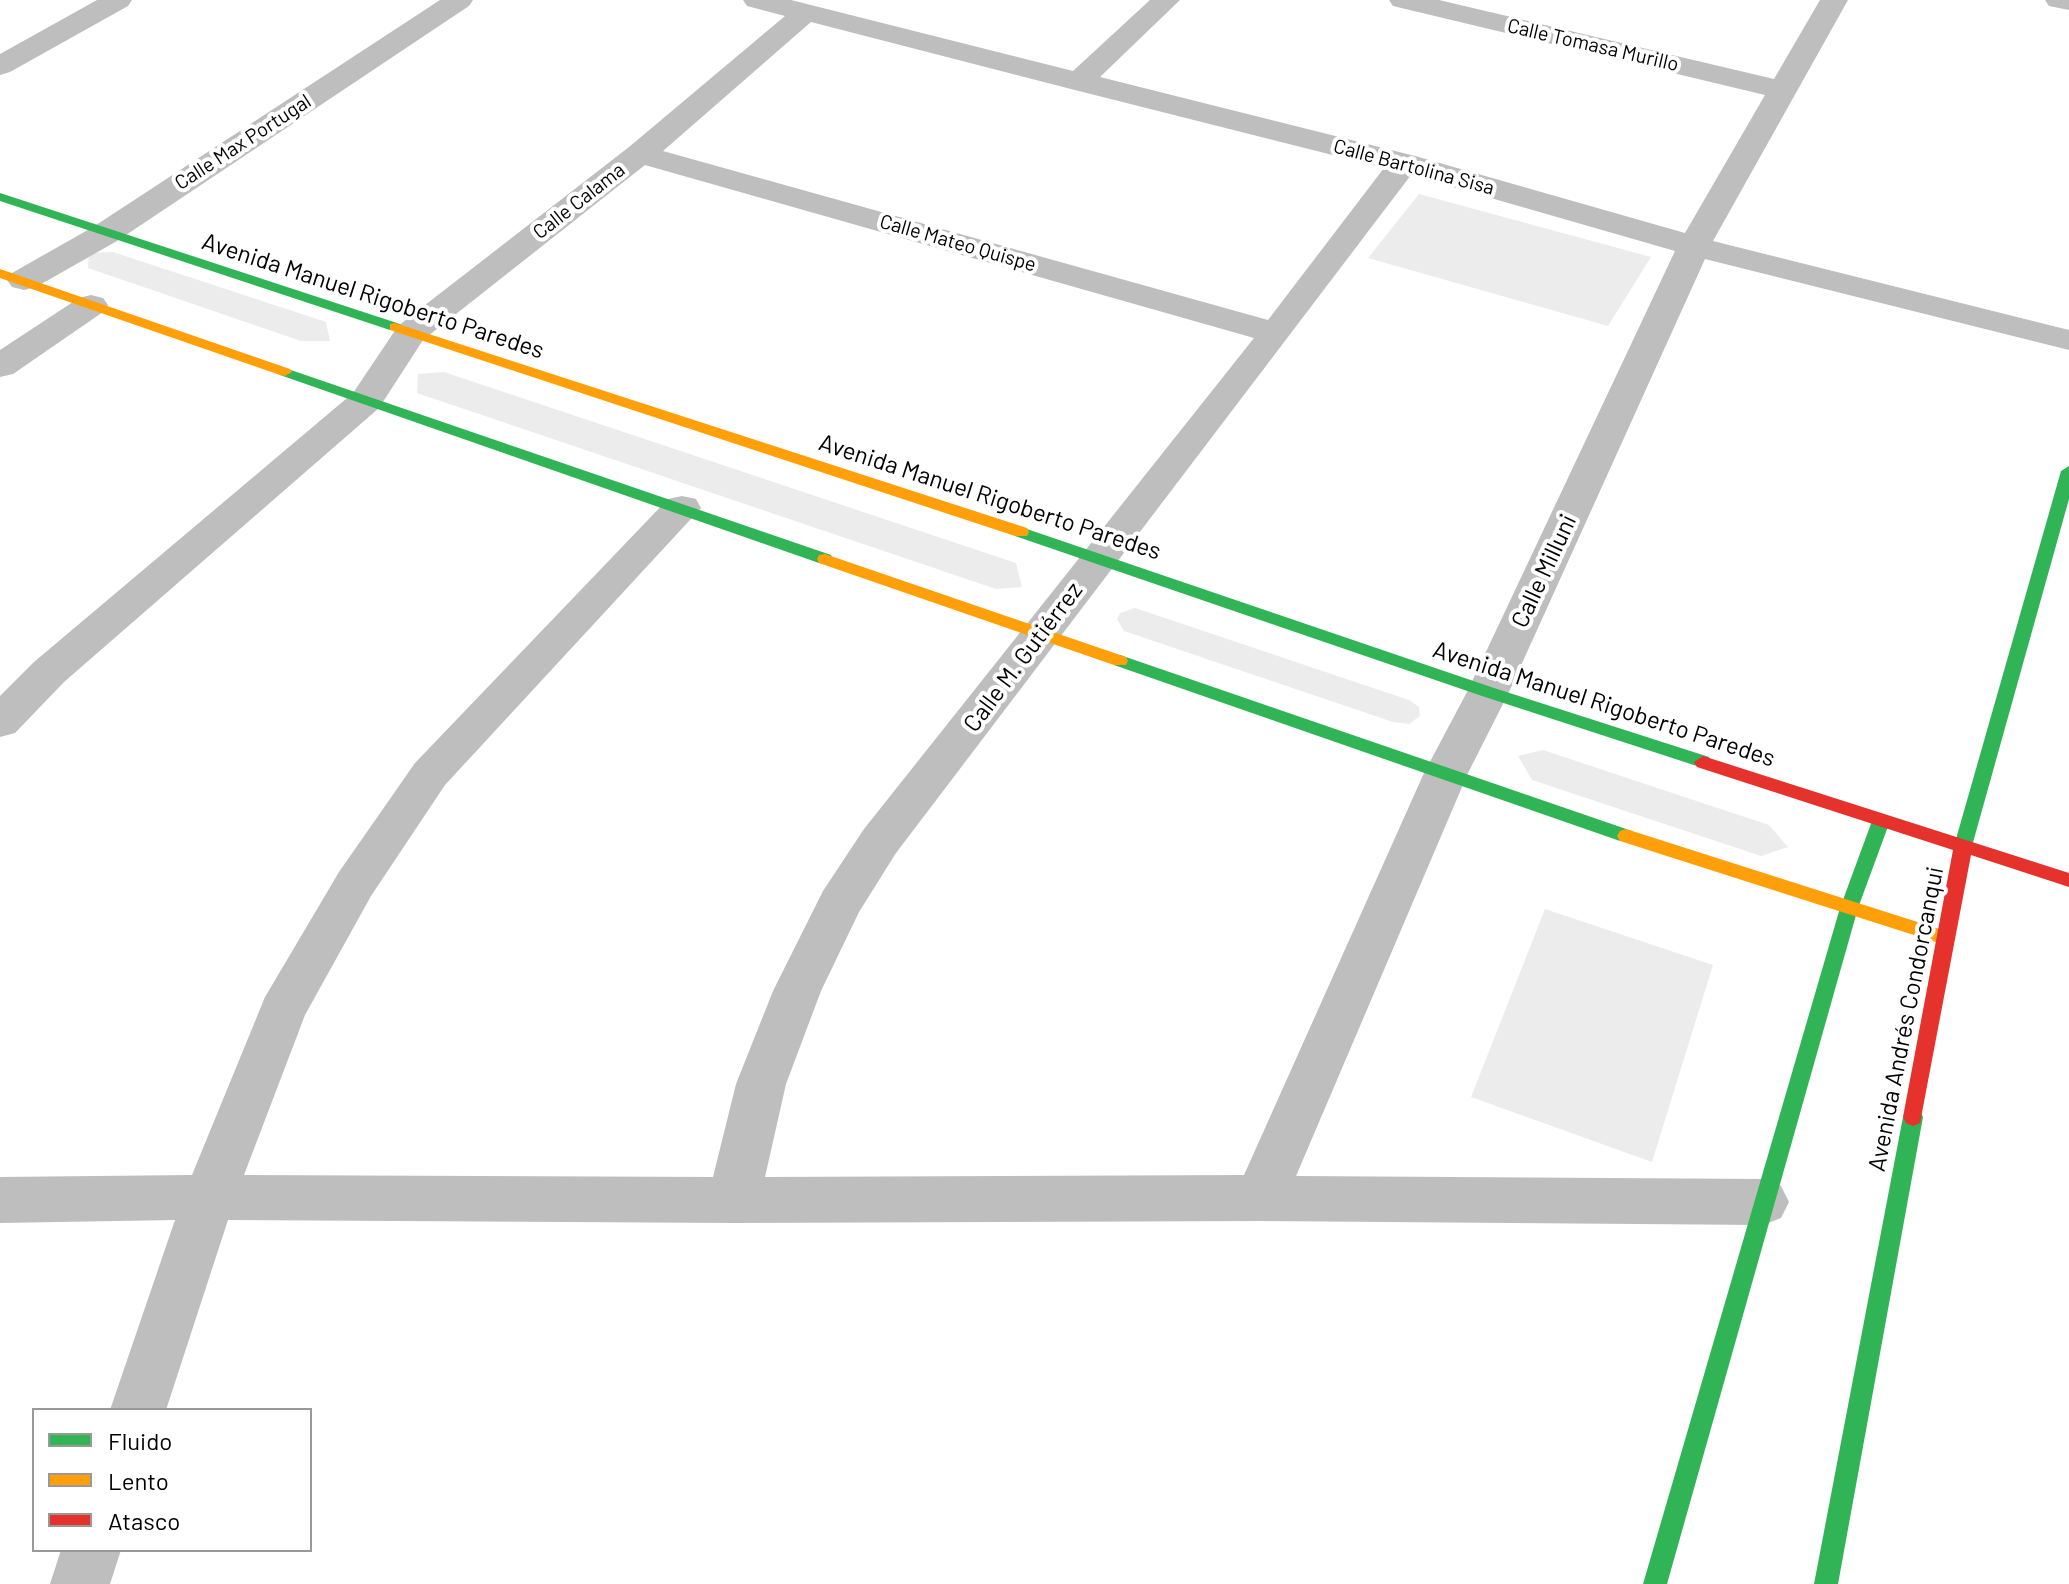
<!DOCTYPE html>
<html>
<head>
<meta charset="utf-8">
<style>
	body { margin:0 }
	#map { position:relative; width:2069px; height:1584px; overflow:hidden; background:#fff; font-family:Barlow,sans-serif }
	canvas { display:block }
	.legend { position:absolute; left:32px; top:1408px; width:280px; height:144px; box-sizing:border-box; background:#fff; border:2px solid #999; margin:0; padding:10px 14px; list-style:none; font-size:24px; color:#000 }
	.legend li { display:flex; align-items:center; gap:16px; height:40px }
	.legend b { width:40px; border:2px solid #999 }
</style>
</head>
<body>
<div id="map">
<canvas width="2069" height="1584"></canvas>
<ul class="legend">
<li><b style="height:10px;background:#30b455"></b>Fluido</li>
<li><b style="height:10px;background:#ff9f0a"></b>Lento</li>
<li><b style="height:10px;background:#e5322d"></b>Atasco</li>
</ul>
</div>
<script>
const ctx = document.querySelector('canvas').getContext('2d');
ctx.lineJoin = 'round';
function paint(path, color) { ctx.fillStyle = color; ctx.fill(path, 'evenodd'); }
const toPath = rows => new Path2D(rows.map(r => 'M' + r).join(''));
function label(font, color, halo, rows, align = 'center') {
  ctx.font = font + ' Barlow,sans-serif'; ctx.lineWidth = 8; ctx.setLineDash([]); ctx.textBaseline = 'middle'; ctx.strokeStyle = halo; ctx.fillStyle = color; for (const [text, x, y, turn = 0] of rows) {
    ctx.save(); ctx.translate(x, y); ctx.rotate((+turn || 0) * Math.PI / 180); ctx.textAlign = isNaN(turn) ? turn : align; if (halo) ctx.strokeText(text, 0, 0); ctx.fillText(text, 0, 0); ctx.restore();
  }
}
paint(toPath([
	[1419,194,1651,257,1608,326,1368,258],
	[113,252,326,322,330,341,301,341,88,268,89,253],
	[444,372,1016,563,1022,587,996,589,417,393,418,374],
	[1135,608,1409,700,1419,707,1420,716,1409,724,1393,722,1124,631,1117,619,1120,613],
	[1543,750,1769,825,1788,847,1761,856,1532,780,1518,756],
	[1545,909,1713,965,1652,1162,1471,1097]
]), '#ececec');
paint(toPath([
	[97,0,132,0,128,6,10,72,0,75,0,54,97,0],
	[440,0,473,0,469,6,117,241,36,287,24,290,12,287,7,280,12,273,93,227,440,0],
	[743,0,791,0,1073,71,1150,0,1180,0,1100,77,1415,156,1685,233,1765,95,1393,6,1389,0,1439,0,1774,79,1820,0,1848,0,1713,241,2069,330,2069,350,1705,259,1509,692,1468,773,1296,1176,1763,1179,1781,1186,1789,1202,1781,1218,1763,1225,1260,1221,734,1223,228,1220,166,1410,110,1410,175,1220,0,1223,0,1177,192,1175,265,997,339,872,415,763,668,499,682,496,696,499,701,508,445,785,371,896,305,1015,244,1175,713,1177,736,1084,773,991,823,891,864,829,1254,338,645,165,423,340,379,408,64,682,15,733,0,737,0,696,34,662,353,393,398,326,629,147,785,16,747,6,743,0],
	[811,22,1067,88,1384,168,1268,320,663,151,811,22],
	[1411,175,1675,251,1467,692,1424,773,1244,1175,765,1177,786,1084,821,991,859,912,896,853,1411,175],
	[2045,0,2069,0,2069,10,2049,6,2045,0],
	[91,295,103,298,108,305,103,312,13,374,0,377,0,350,79,298,91,295],
	[61,1550,121,1550,110,1584,50,1584,61,1550]
]), '#bebebe');
paint(toPath([
	[0,193,400,324,402,327,400,330,390,330,0,201,0,193],
	[285,368,831,555,833,559,825,564,819,563,280,375,278,372,285,368],
	[2069,466,2069,499,1972,846,1970,851,1963,853,1956,851,1954,846,2061,471,2069,466],
	[1021,527,1494,688,1709,757,1712,762,1703,768,1482,696,1015,536,1013,532,1021,527],
	[1120,655,1632,831,1635,836,1632,841,1620,841,1114,665,1112,661,1120,655],
	[1881,814,1890,821,1858,908,1667,1584,1643,1584,1840,908,1872,821,1881,814],
	[1913,1108,1920,1111,1923,1117,1838,1584,1814,1584,1903,1117,1906,1111,1913,1108]
]), '#30b455');
paint(toPath([
	[0,269,290,369,292,372,285,376,280,375,0,278,0,269],
	[395,323,1027,528,1029,532,1027,536,1015,536,390,330,390,324,395,323],
	[825,554,1126,657,1128,661,1126,665,1114,665,819,563,817,559,819,555,825,554],
	[1626,829,1952,933,1955,938,1952,943,1945,945,1620,841,1617,836,1620,831,1626,829]
]), '#ff9f0a');
paint(toPath([
	[1703,756,2069,873,2069,887,1971,855,1920,1123,1913,1126,1906,1123,1903,1117,1953,850,1697,767,1694,762,1703,756]
]), '#e5322d');
label('20px', '#000', '#fff', [
	["Calle Tomasa Murillo",1593,45,13],
	["Calle Max Portugal",243,142,-33],
	["Calle Bartolina Sisa",1414,167,15],
	["Calle Calama",579,201,-38],
	["Calle Mateo Quispe",958,243,16]
]);
label('24px', '#000', '#fff', [
	["Avenida Manuel Rigoberto Paredes",373,296,18],
	["Avenida Manuel Rigoberto Paredes",990,497,18],
	["Calle Milluni",1544,571,-65],
	["Calle M. Gutiérrez",1023,657,-53],
	["Avenida Manuel Rigoberto Paredes",1604,704,18],
	["Avenida Andrés Condorcanqui",1906,1019,-79]
]);
</script>
</body>
</html>
